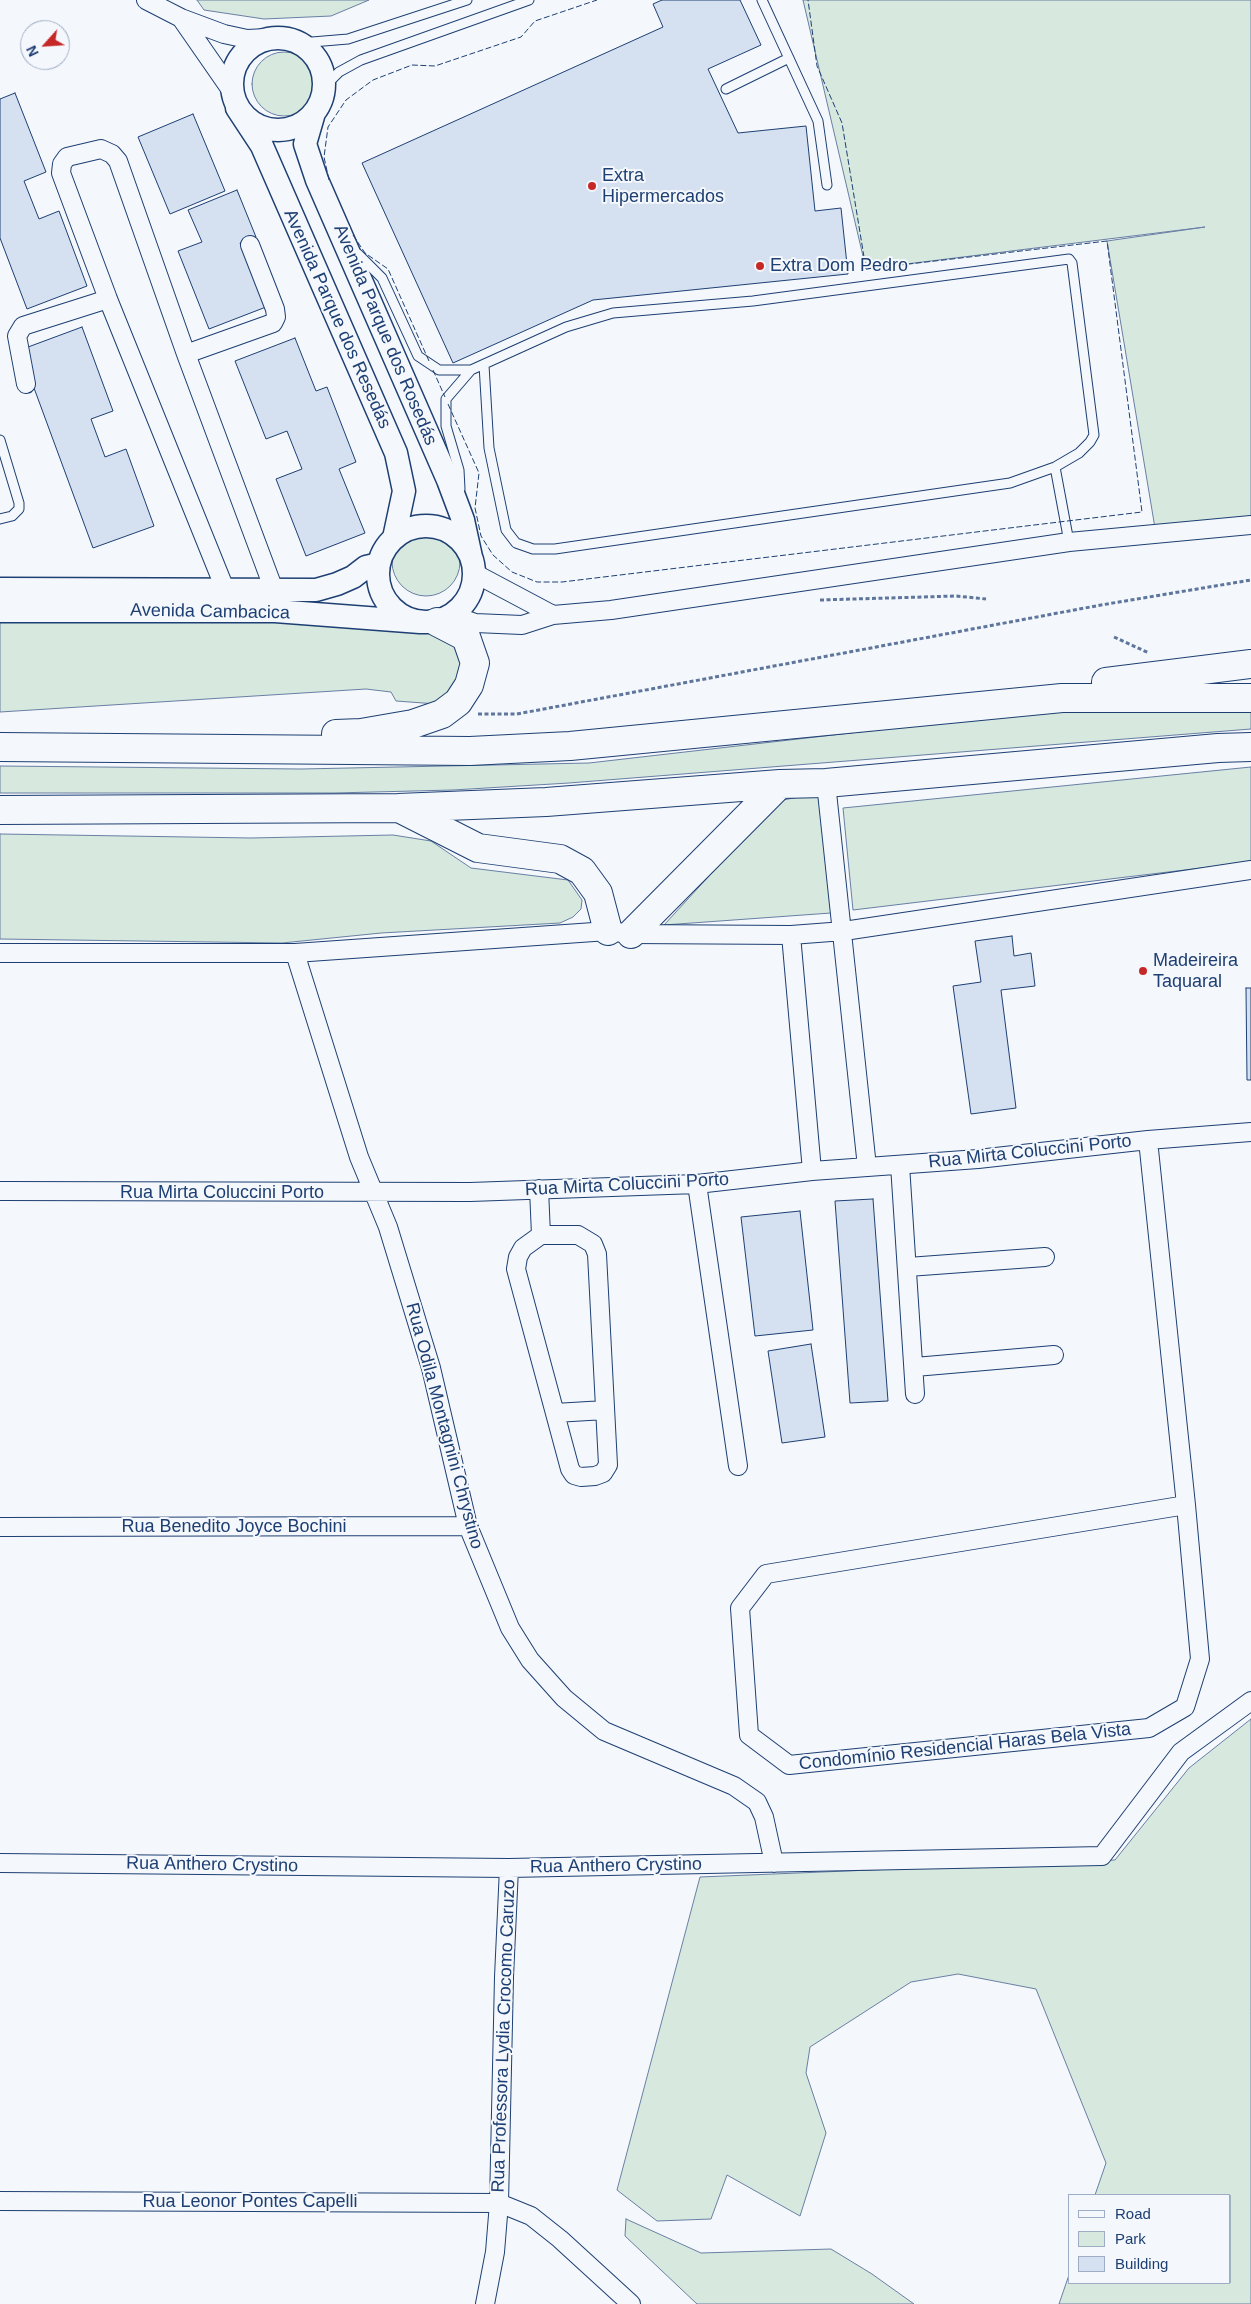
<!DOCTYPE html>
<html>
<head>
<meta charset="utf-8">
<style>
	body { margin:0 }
	#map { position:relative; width:1251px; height:2304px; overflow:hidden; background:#f4f7fb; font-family:Helvetica,sans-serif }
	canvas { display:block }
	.legend { position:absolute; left:1068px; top:2194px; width:162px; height:90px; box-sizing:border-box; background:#f4f7fb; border:1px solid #9eadc5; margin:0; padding:6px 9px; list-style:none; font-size:15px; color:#1d3f73 }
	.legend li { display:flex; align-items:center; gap:10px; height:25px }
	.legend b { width:25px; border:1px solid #9eadc5 }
	.north { position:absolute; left:20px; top:20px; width:50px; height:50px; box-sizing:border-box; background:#f4f7fb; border:1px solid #9eadc5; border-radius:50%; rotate:244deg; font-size:14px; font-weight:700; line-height:20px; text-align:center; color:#1d3f73 }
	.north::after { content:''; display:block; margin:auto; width:18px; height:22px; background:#c62828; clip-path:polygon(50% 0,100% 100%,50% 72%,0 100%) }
</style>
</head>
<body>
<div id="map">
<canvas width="1251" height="2304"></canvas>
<ul class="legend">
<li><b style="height:6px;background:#f4f7fb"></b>Road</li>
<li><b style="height:14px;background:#d7e8df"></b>Park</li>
<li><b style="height:14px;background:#d5e0f0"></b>Building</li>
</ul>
<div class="north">N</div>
</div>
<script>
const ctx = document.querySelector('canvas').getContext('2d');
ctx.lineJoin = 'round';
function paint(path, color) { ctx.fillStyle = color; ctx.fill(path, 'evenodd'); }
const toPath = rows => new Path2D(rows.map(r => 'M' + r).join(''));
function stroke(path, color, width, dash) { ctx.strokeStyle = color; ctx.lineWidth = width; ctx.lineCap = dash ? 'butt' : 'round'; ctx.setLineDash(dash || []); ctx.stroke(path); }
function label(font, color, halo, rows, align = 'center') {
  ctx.font = font + ' Helvetica,sans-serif'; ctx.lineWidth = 4; ctx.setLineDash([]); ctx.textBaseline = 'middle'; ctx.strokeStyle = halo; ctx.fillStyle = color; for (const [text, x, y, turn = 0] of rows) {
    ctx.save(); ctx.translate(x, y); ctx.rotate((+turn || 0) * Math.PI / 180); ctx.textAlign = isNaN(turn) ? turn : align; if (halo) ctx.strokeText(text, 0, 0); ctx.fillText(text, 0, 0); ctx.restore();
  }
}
const green = toPath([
	[197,0,369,0,331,16,264,19,204,10,197,0],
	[803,0,1251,0,1251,522,1156,534,1107,241,1205,227,866,269,803,0],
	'252 84a32 32 0 1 1 64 0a32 32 0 1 1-64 0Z',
	'392 562a34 34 0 1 1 68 0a34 34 0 1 1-68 0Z',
	[276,621,444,630,465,656,459,685,437,704,396,701,391,692,366,689,0,712,0,622,276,621],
	[1251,708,1251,729,569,783,453,790,334,793,0,793,0,766,301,769,589,763,1042,711,1251,708],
	[1251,767,1251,862,853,910,843,808,1251,767],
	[820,793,831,913,664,925,778,801,820,793],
	[0,834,251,838,393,835,431,841,471,868,568,880,582,900,581,909,573,917,560,923,381,933,282,943,0,939,0,834],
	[1251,1719,1251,2304,1059,2304,1070,2272,1070,2283,1230,2283,1230,2195,1095,2195,1106,2163,1036,1989,958,1974,911,1982,810,2047,806,2073,826,2133,800,2216,727,2175,711,2219,657,2221,617,2190,700,1877,1115,1860,1189,1768,1251,1719],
	[626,2219,701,2253,831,2249,872,2274,914,2304,697,2304,625,2236,626,2219]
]);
paint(green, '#d7e8df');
stroke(green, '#687fa3', 1);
const building = toPath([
	[662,0,740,0,761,45,708,69,738,133,806,126,815,211,841,208,848,274,593,300,453,363,362,163,663,27,653,4,662,0],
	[15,93,46,172,24,181,39,219,59,211,87,286,27,309,0,238,0,99,15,93],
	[193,114,225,191,170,214,138,137,193,114],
	[237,190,256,237,240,243,266,307,209,329,178,251,202,242,188,210,237,190],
	[82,327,113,411,91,419,105,457,126,449,154,526,93,548,20,350,82,327],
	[295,338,316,391,327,387,356,462,339,469,365,533,306,556,276,479,302,469,287,431,266,439,235,361,295,338],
	[1012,936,1014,956,1031,953,1035,986,1001,990,1016,1108,971,1114,953,986,981,982,975,941,1012,936],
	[1246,988,1251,988,1251,1080,1247,1080,1246,988],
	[873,1199,888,1401,850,1403,835,1201,873,1199],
	[800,1211,813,1330,755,1336,741,1217,800,1211],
	[811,1344,825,1437,782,1443,768,1351,811,1344]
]);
paint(building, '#d5e0f0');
stroke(building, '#1d3f73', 1);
const service = toPath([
	[762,0,818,121,827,185],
	[300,43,348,39,467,0],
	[324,87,339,72,361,60,529,0],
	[726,89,789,58],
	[358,254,382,278,418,356,439,370,471,370,566,327,613,313,753,301,1069,259,1072,263,1094,435,1090,442,1079,453,1055,467,1010,483,555,549,533,549,516,543,506,530,489,448,484,365],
	[0,440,19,503,19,509,12,516,0,519],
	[1055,467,1069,542],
	[460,489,459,470,446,426,446,399,471,370]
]);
const minor = toPath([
	[146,0,181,18,231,90],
	[181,18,224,34,247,39,267,38],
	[186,354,273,323,276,317,275,309,250,245],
	[26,384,17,336,23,326,108,299],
	[474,573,553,615],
	[225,589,108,299,61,173,62,164,67,157,101,149,112,154,118,161,186,354,274,590],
	[452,615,475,623,522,625,553,615,611,610,1069,542,1251,525],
	[826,783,867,1167],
	[791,935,812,1171],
	[0,953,295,953,608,931,631,934,791,935,844,931,1251,870],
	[295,953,359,1157,388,1227,431,1368,468,1526,510,1628,530,1660,564,1698,604,1731,734,1786,757,1802,764,1817,774,1863],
	[1148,1140,1186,1505,1200,1659,1185,1707,1149,1728,789,1765,749,1735,740,1608,766,1574,1186,1505],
	[900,1165,915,1394],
	[697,1184,738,1466],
	[539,1189,541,1235],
	[0,1191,470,1192,697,1184,812,1171,978,1159,1148,1140,1251,1132],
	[541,1235,578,1235,593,1244,597,1254,608,1465,603,1473,595,1476,581,1477,574,1475,570,1469,516,1269,518,1257,523,1248,541,1235],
	[908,1267,1045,1257],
	[915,1367,1054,1355],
	[555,1413,605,1410],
	[0,1527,468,1526],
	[0,1863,509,1868,1102,1856,1181,1752,1251,1701],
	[0,2201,499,2203,531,2216,560,2239,631,2304],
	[485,2304,495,2252,499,2203,504,1977,509,1868]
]);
const tertiary = toPath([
	'232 84a46 46 0 1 1 92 0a46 46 0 1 1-92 0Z',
	[237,108,262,146,396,453,404,491,394,538],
	[314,113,305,144,317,180,448,480,463,520,471,557],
	'378 574a48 48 0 1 1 96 0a48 48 0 1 1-96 0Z',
	[0,589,316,590,337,584,353,577,366,567,379,564],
	[0,611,275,611,420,622]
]);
const motorway = toPath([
	[1106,682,1251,664],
	[336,734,361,733,413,724,442,714,458,702,469,685,475,663,466,637,437,622],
	[0,747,470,751,570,746,1062,698,1251,698],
	[401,809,478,848,560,859,582,871,598,893,608,931],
	[0,810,398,808,546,802,780,784,826,783,1218,748,1251,747],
	[631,934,780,784]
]);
stroke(service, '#1d3f73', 11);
stroke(minor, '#1d3f73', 20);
stroke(tertiary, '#1d3f73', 25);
stroke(motorway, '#1d3f73', 30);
stroke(toPath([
	[820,600,956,596,986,599],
	[1114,637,1149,653],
	[478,714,517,714,1101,605,1251,580]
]), '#5e769c', 3, [4, 2.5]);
stroke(service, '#f4f7fb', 9);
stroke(minor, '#f4f7fb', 18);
stroke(tertiary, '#f4f7fb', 22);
stroke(motorway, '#f4f7fb', 28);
stroke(toPath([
	[329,180,324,157,328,127,346,100,373,80,412,65,435,66,521,37,535,21,597,0],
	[353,235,365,253,388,269,429,361],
	[433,370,445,397],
	[448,404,479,473,475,508,481,536,493,555,512,572,537,582,562,582,1142,512,1107,241,866,269,842,123,817,66,808,0]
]), '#1d3f73', 1, [6, 2.5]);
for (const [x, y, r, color] of [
	[592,186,5,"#c62828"],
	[760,266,5,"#c62828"],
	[1143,971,5,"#c62828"]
]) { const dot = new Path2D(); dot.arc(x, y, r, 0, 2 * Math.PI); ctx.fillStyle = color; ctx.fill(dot); stroke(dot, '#f4f7fb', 2); }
label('18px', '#1d3f73', '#f4f7fb', [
	["Extra",602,176],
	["Hipermercados",602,197],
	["Extra Dom Pedro",770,266],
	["Madeireira",1153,961],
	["Taquaral",1153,982]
], 'left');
label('18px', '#1d3f73', '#f4f7fb', [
	["Avenida Parque dos Resedás",337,319,66],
	["Avenida Parque dos Rosedás",385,335,67],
	["Avenida Cambacica",210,612,1],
	["Rua Mirta Coluccini Porto",1030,1152,-6],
	["Rua Mirta Coluccini Porto",627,1185,-3],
	["Rua Mirta Coluccini Porto",222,1193],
	["Rua Odila Montagnini Chrystino",444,1426,75],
	["Rua Benedito Joyce Bochini",234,1527],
	["Condomínio Residencial Haras Bela Vista",965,1747,-6],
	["Rua Anthero Crystino",212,1865,1],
	["Rua Anthero Crystino",616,1866,-1],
	["Rua Professora Lydia Crocomo Caruzo",504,2036,-88],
	["Rua Leonor Pontes Capelli",250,2202]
]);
</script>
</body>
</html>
